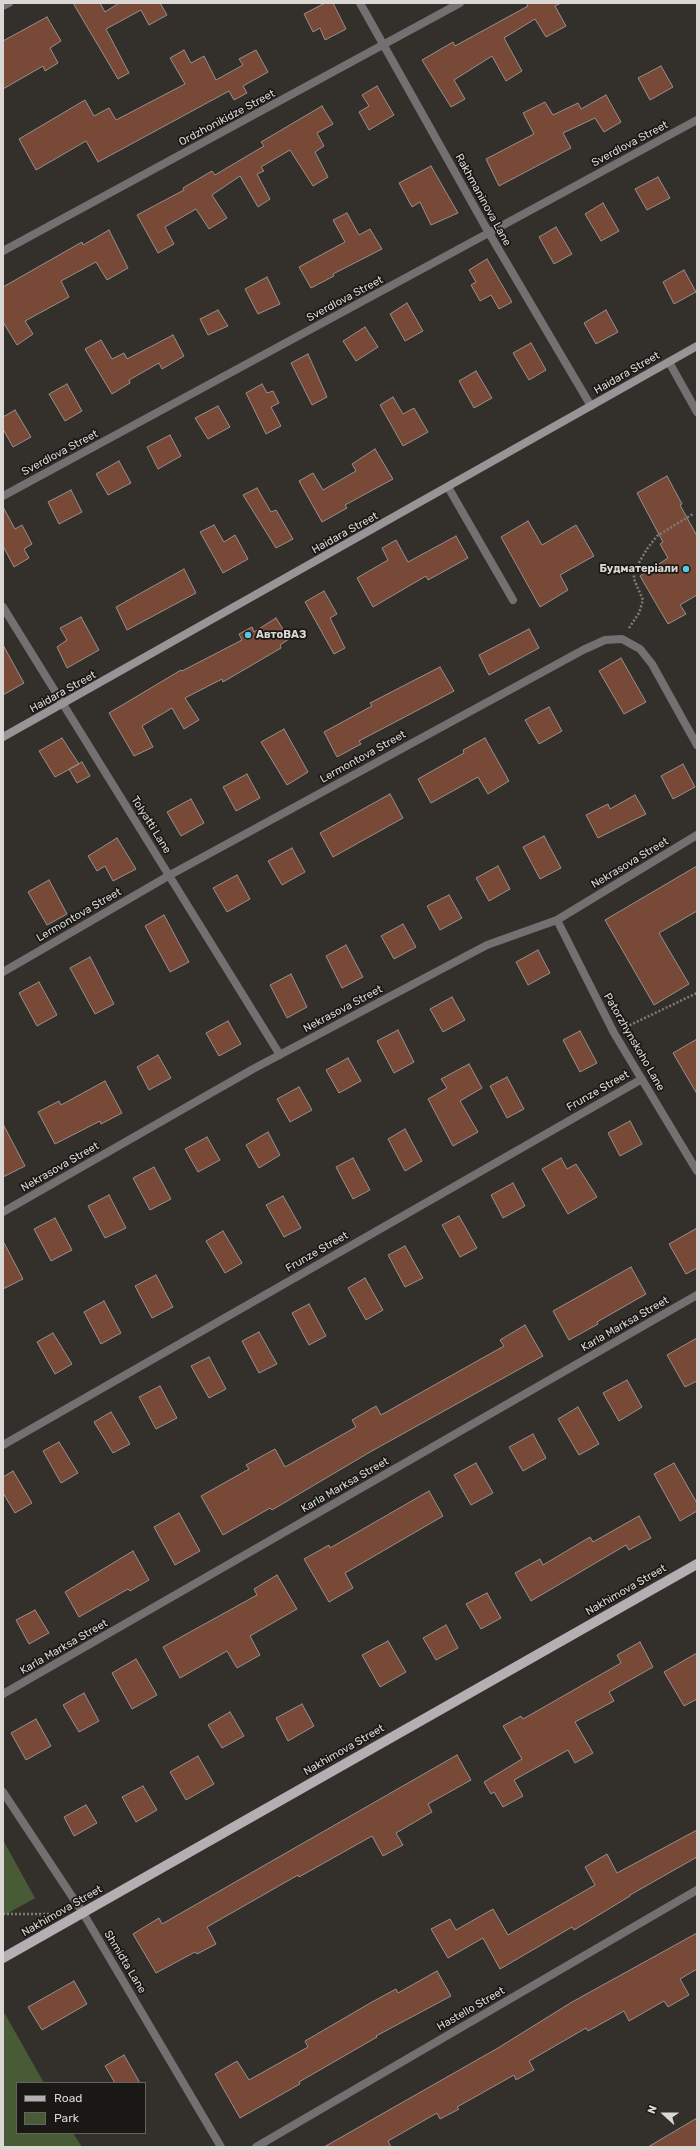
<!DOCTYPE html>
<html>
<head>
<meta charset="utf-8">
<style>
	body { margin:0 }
	#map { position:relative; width:700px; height:2150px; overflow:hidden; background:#332f2a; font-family:Rubik,sans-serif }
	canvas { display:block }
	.frame { position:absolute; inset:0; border:4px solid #dad7d4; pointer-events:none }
	.legend { position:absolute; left:16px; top:2082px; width:130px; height:52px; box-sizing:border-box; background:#191815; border:1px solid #666461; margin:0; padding:5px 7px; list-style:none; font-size:12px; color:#dad7d4 }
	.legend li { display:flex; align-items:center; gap:8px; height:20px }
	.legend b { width:20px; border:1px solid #666461 }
	.north { position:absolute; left:644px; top:2094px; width:40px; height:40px; -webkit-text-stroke:3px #191815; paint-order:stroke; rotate:291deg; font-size:11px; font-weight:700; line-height:16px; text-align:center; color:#dad7d4 }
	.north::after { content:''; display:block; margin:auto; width:14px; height:18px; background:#dad7d4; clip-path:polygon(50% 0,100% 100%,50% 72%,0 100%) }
</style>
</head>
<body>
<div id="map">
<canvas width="700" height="2150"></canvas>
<div class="frame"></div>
<ul class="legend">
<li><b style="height:5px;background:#b5afb3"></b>Road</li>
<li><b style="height:11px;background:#495b36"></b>Park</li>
</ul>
<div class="north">N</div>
</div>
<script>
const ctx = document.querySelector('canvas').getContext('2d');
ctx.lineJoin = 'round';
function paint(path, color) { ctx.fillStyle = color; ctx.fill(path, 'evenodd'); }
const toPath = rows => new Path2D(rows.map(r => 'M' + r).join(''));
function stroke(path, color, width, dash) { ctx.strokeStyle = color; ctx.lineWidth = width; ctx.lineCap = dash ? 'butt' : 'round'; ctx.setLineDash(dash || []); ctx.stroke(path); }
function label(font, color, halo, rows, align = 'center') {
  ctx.font = font + ' Rubik,sans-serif'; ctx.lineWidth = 3.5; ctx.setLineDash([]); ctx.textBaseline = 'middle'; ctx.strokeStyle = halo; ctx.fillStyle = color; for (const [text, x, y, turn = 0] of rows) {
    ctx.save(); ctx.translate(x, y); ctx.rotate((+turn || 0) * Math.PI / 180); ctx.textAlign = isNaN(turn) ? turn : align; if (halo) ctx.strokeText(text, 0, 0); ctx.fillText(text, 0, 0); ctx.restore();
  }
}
paint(toPath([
	[3,1840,35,1898,3,1916],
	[5,2014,44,2083,17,2083,17,2133,73,2133,82,2147,3,2147,3,2015]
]), '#495b36');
const building = toPath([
	[73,3,100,3,105,12,119,3,160,3,167,15,149,25,141,10,106,29,129,73,118,79,73,3],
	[325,3,333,3,346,29,325,40,320,28,313,32,304,14,325,3],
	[526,3,561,3,555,6,566,26,546,37,535,19,504,38,522,71,506,81,492,56,454,80,465,99,451,107,422,60,453,42,455,46,528,6,526,3],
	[47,17,61,41,50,48,58,63,45,71,43,66,3,89,3,41,47,17],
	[184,50,191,63,204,56,216,80,243,65,239,59,256,50,268,72,243,86,247,93,234,100,229,91,98,162,86,141,36,170,19,139,85,100,94,116,109,108,116,120,185,84,170,58,184,50],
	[661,66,673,87,650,100,638,78,661,66],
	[377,86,394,115,369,130,359,112,369,106,362,95,377,86],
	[606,95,621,122,604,132,595,118,563,133,571,148,499,186,486,159,534,134,523,113,545,102,553,115,578,103,581,109,606,95],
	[322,106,333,124,317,133,324,146,315,152,328,177,313,186,290,150,261,167,264,171,257,174,270,199,258,207,240,176,212,195,227,218,209,229,196,209,165,227,174,244,158,253,137,215,184,190,183,188,212,171,215,175,264,146,261,142,322,106],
	[431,166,458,213,431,225,420,202,412,207,399,183,431,166],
	[658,177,670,198,647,210,635,189,658,177],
	[603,203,619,231,601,241,585,214,603,203],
	[347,213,359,235,370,229,382,249,333,274,334,276,311,288,299,267,345,242,333,220,347,213],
	[556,227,572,254,554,264,539,237,556,227],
	[109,230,128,268,107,280,96,262,61,281,69,297,25,321,33,334,17,345,3,322,3,287,82,242,83,245,109,230],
	[487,259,512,302,499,309,491,295,480,301,471,285,476,282,469,270,487,259],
	[684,270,696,292,674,304,663,282,684,270],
	[267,277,280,304,258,314,245,289,267,277],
	[407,303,423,331,405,341,390,314,407,303],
	[218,310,228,326,208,335,200,319,218,310],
	[606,310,618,332,596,344,584,323,606,310],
	[365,327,378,347,356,361,343,341,365,327],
	[173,335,184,356,162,369,159,363,129,380,130,383,112,394,85,349,101,340,112,359,124,353,127,359,173,335],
	[531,343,546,370,529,380,513,353,531,343],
	[308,354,327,397,312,405,291,363,308,354],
	[476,371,492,398,474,408,459,381,476,371],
	[67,384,82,411,65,421,49,394,67,384],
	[262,384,267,393,273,391,279,403,271,407,281,426,266,434,246,393,262,384],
	[393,397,403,414,414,408,428,432,403,446,380,405,393,397],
	[218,406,230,427,208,439,195,418,218,406],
	[15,410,31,437,13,447,3,429,3,417,15,410],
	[170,435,181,456,158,469,147,447,170,435],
	[375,449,393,479,345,505,347,508,322,522,299,481,313,473,323,490,356,471,352,464,375,449],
	[119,461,131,483,108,495,96,474,119,461],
	[667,476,682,504,680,505,697,536,697,595,680,605,686,614,668,624,640,576,668,558,660,544,663,542,637,493,667,476],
	[257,488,271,512,276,510,293,539,276,548,243,495,257,488],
	[71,490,82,512,59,524,48,502,71,490],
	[3,507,15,529,22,525,32,544,24,549,29,558,14,567,3,546,3,507],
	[528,521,542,545,576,525,594,556,560,575,568,590,540,607,501,537,528,521],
	[214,525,224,542,235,535,248,559,223,573,200,532,214,525],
	[456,536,468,558,428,580,426,576,373,607,357,578,388,560,382,548,396,540,408,562,456,536],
	[184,569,196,593,127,630,116,607,184,569],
	[324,591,337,614,330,618,345,648,334,654,305,602,324,591],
	[81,617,99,650,67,668,57,647,67,640,60,628,81,617],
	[276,618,289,639,280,645,281,648,223,682,222,679,185,698,199,720,184,729,172,708,142,726,153,747,134,756,109,713,181,670,182,671,242,640,239,634,252,627,254,632,276,618],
	[529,629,539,648,489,675,479,655,529,629],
	[3,645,24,683,3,695,3,645],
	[621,658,646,702,624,714,599,671,621,658],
	[440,667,454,691,359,741,361,744,337,757,324,732,372,706,370,703,440,667],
	[549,707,562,731,539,744,525,720,549,707],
	[284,729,308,772,287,785,261,742,284,729],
	[62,738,79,764,55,777,39,751,62,738],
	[485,738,509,781,488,794,478,777,431,803,418,779,464,753,463,750,485,738],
	[82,762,90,776,77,783,69,769,82,762],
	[683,764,695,787,673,799,661,776,683,764],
	[247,774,260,798,236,811,223,787,247,774],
	[390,794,403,818,333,857,320,833,390,794],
	[635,795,646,814,598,838,586,815,608,804,610,809,635,795],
	[191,799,204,823,181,836,167,812,191,799],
	[544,836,561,868,540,879,523,847,544,836],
	[117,838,136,869,113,881,105,866,97,871,88,856,117,838],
	[292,848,305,872,282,885,268,861,292,848],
	[498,866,510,889,489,901,476,878,498,866],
	[697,866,697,911,659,933,689,984,654,1005,605,920,697,866],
	[237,875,250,899,227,912,213,888,237,875],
	[49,880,67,914,47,925,28,892,49,880],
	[449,895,462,918,440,930,427,906,449,895],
	[164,915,189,962,170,972,145,926,164,915],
	[403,924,416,947,394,959,381,936,403,924],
	[346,945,363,977,342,988,326,956,346,945],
	[538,950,550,973,528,985,516,962,538,950],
	[90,957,114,1004,95,1014,70,968,90,957],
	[291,974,307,1007,287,1018,270,985,291,974],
	[39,982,57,1015,37,1026,19,993,39,982],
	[452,997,465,1020,443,1032,430,1009,452,997],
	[228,1021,241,1044,219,1056,206,1033,228,1021],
	[398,1030,414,1062,394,1073,377,1041,398,1030],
	[580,1031,597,1063,580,1072,563,1040,580,1031],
	[697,1039,697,1094,673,1053,697,1039],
	[158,1055,171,1078,149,1090,137,1067,158,1055],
	[348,1058,361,1081,339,1093,326,1070,348,1058],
	[469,1064,482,1088,460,1101,478,1132,453,1146,428,1099,447,1088,441,1079,469,1064],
	[507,1077,524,1109,507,1118,490,1086,507,1077],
	[105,1081,122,1113,101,1124,100,1121,55,1144,38,1112,59,1101,61,1105,105,1081],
	[299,1087,312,1110,290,1122,277,1099,299,1087],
	[630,1121,642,1144,620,1156,608,1133,630,1121],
	[3,1124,25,1166,3,1177,3,1124],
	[405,1129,422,1161,405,1171,388,1139,405,1129],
	[268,1132,280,1155,259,1168,246,1145,268,1132],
	[207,1137,220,1160,198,1172,185,1149,207,1137],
	[353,1158,370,1190,353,1199,336,1167,353,1158],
	[561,1158,567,1169,576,1164,597,1197,568,1214,542,1169,561,1158],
	[154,1167,171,1199,150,1210,133,1178,154,1167],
	[513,1183,525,1206,503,1218,491,1195,513,1183],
	[109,1195,126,1228,105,1238,88,1206,109,1195],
	[283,1196,301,1228,284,1237,266,1205,283,1196],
	[459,1216,477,1248,460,1257,442,1225,459,1216],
	[55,1218,72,1250,51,1261,34,1229,55,1218],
	[697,1228,697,1268,686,1274,669,1244,697,1228],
	[223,1231,242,1263,225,1273,206,1241,223,1231],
	[3,1241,23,1279,3,1289,3,1241],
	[405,1246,423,1278,405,1287,388,1255,405,1246],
	[631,1267,646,1294,597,1322,598,1324,569,1340,553,1311,631,1267],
	[156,1275,173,1307,152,1318,135,1286,156,1275],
	[365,1278,383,1310,366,1320,348,1288,365,1278],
	[104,1301,121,1333,101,1344,84,1312,104,1301],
	[309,1304,326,1336,309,1345,292,1313,309,1304],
	[525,1325,543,1356,370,1452,272,1510,270,1508,223,1535,201,1496,249,1469,246,1465,275,1449,285,1467,356,1427,352,1420,376,1406,381,1415,504,1346,500,1340,525,1325],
	[259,1332,277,1364,259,1373,242,1341,259,1332],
	[53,1333,72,1364,55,1374,37,1342,53,1333],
	[697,1338,697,1381,685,1387,667,1355,697,1338],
	[209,1357,226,1389,209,1398,191,1366,209,1357],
	[627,1380,642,1407,619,1421,603,1393,627,1380],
	[160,1386,177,1418,156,1429,139,1397,160,1386],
	[578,1407,599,1444,579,1455,558,1419,578,1407],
	[111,1412,130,1444,113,1453,94,1422,111,1412],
	[533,1434,546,1458,523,1471,509,1447,533,1434],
	[59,1442,78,1473,61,1483,43,1451,59,1442],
	[476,1463,493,1493,471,1505,454,1475,476,1463],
	[674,1463,697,1503,697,1511,680,1521,654,1474,674,1463],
	[13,1471,32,1503,15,1513,3,1493,3,1477,13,1471],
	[429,1491,443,1516,345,1573,353,1588,329,1602,304,1559,329,1545,330,1548,429,1491],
	[179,1513,200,1551,175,1565,154,1527,179,1513],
	[639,1516,651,1538,629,1550,626,1545,531,1601,515,1573,540,1559,543,1565,590,1537,593,1542,639,1516],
	[133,1551,149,1580,130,1591,128,1589,79,1617,65,1592,133,1551],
	[277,1575,297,1609,250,1636,260,1655,237,1668,227,1651,180,1678,163,1647,257,1595,254,1589,277,1575],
	[487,1593,501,1618,481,1629,466,1604,487,1593],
	[35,1610,49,1633,29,1644,16,1620,35,1610],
	[446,1625,458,1648,436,1660,423,1638,446,1625],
	[388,1641,406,1672,380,1687,362,1655,388,1641],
	[640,1642,653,1667,609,1692,614,1701,575,1722,593,1753,575,1763,568,1750,514,1780,523,1796,503,1807,494,1792,491,1794,484,1782,522,1759,503,1726,521,1716,523,1719,621,1663,617,1655,640,1642],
	[697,1653,697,1699,684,1706,664,1672,697,1653],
	[136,1659,157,1695,132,1709,112,1673,136,1659],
	[84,1693,99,1721,79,1732,63,1705,84,1693],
	[302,1704,314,1726,288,1741,276,1718,302,1704],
	[230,1712,244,1736,222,1748,208,1725,230,1712],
	[36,1719,51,1746,26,1760,11,1733,36,1719],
	[457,1755,471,1780,428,1804,432,1812,396,1833,403,1845,383,1856,372,1836,299,1877,298,1875,207,1927,216,1944,197,1954,195,1952,156,1973,133,1934,159,1918,162,1924,457,1755],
	[198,1756,214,1784,186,1800,170,1772,198,1756],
	[143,1786,157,1810,136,1822,122,1797,143,1786],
	[86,1805,97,1823,74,1836,64,1817,86,1805],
	[697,1830,697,1857,630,1895,630,1896,574,1930,572,1927,500,1969,483,1938,448,1958,431,1929,450,1919,456,1930,493,1909,508,1935,595,1885,585,1867,607,1854,617,1873,697,1830],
	[697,1933,697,1969,680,1979,689,1995,668,2007,664,2001,629,2021,624,2011,588,2031,586,2028,529,2061,534,2070,516,2080,514,2075,457,2107,459,2109,440,2119,437,2113,388,2141,391,2147,324,2147,498,2048,572,2002,697,1933],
	[437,1971,451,1996,376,2036,377,2037,299,2082,300,2084,240,2118,215,2074,237,2061,249,2080,308,2047,305,2041,372,2002,396,1989,398,1993,437,1971],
	[74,1981,87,2004,42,2030,28,2007,74,1981],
	[124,2055,140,2083,115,2083,105,2066,124,2055],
	[697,2118,697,2147,648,2147,697,2118]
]);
paint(building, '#784937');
stroke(building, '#97908d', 1);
stroke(toPath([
	[629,628,639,613,643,600,634,579,634,571,647,549,657,536,693,514],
	[626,1027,697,993],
	[3,1914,50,1914]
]), '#7f7b77', 2.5, [2, 2]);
stroke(toPath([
	[669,362,697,412],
	[448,487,513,600]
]), '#737072', 8);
stroke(toPath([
	[360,3,489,233,591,406],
	[3,6,9,3],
	[3,251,460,3],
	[3,496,697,120],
	[3,607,280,1055],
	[557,920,614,1033,697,1171],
	[3,972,170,875,583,650,605,640,622,639,640,649,652,664,697,745],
	[3,1212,253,1069,487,945,557,920,697,835],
	[3,1445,642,1079],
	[3,1694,697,1295],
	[3,1792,83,1913,221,2147],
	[256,2147,697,1890]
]), '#737072', 8);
stroke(toPath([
	[3,737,697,346]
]), '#989497', 8);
stroke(toPath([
	[3,1958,697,1564]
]), '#b5afb3', 10);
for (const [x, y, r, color] of [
	[686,569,4,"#57c9e3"],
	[248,635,4,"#57c9e3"]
]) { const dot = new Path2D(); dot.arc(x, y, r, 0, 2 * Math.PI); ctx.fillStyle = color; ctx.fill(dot); stroke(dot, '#191815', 1.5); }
label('11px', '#dad7d4', '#191815', [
	["Ordzhonikidze Street",227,118,-28],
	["Sverdlova Street",630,144,-28],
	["Rakhmaninova Lane",483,200,61],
	["Sverdlova Street",345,299,-28],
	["Haidara Street",627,373,-30],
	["Sverdlova Street",60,453,-28],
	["Haidara Street",345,533,-29],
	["Haidara Street",63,692,-29],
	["Lermontova Street",363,757,-29],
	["Tolyatti Lane",151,825,58],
	["Nekrasova Street",630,863,-31],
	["Lermontova Street",79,915,-30],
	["Nekrasova Street",343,1009,-28],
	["Patorzhynskoho Lane",634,1042,60],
	["Frunze Street",598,1091,-30],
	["Nekrasova Street",60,1167,-30],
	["Frunze Street",317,1252,-30],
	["Karla Marksa Street",625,1324,-30],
	["Karla Marksa Street",345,1485,-30],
	["Nakhimova Street",626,1590,-30],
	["Karla Marksa Street",64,1647,-30],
	["Nakhimova Street",344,1750,-30],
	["Nakhimova Street",62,1911,-30],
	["Shmidta Lane",125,1962,59],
	["Hastello Street",471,2009,-30]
]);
label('bold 11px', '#dad7d4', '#191815', [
	["Будматеріали",678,569],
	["АвтоВАЗ",256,635,"left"]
], 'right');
</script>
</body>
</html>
